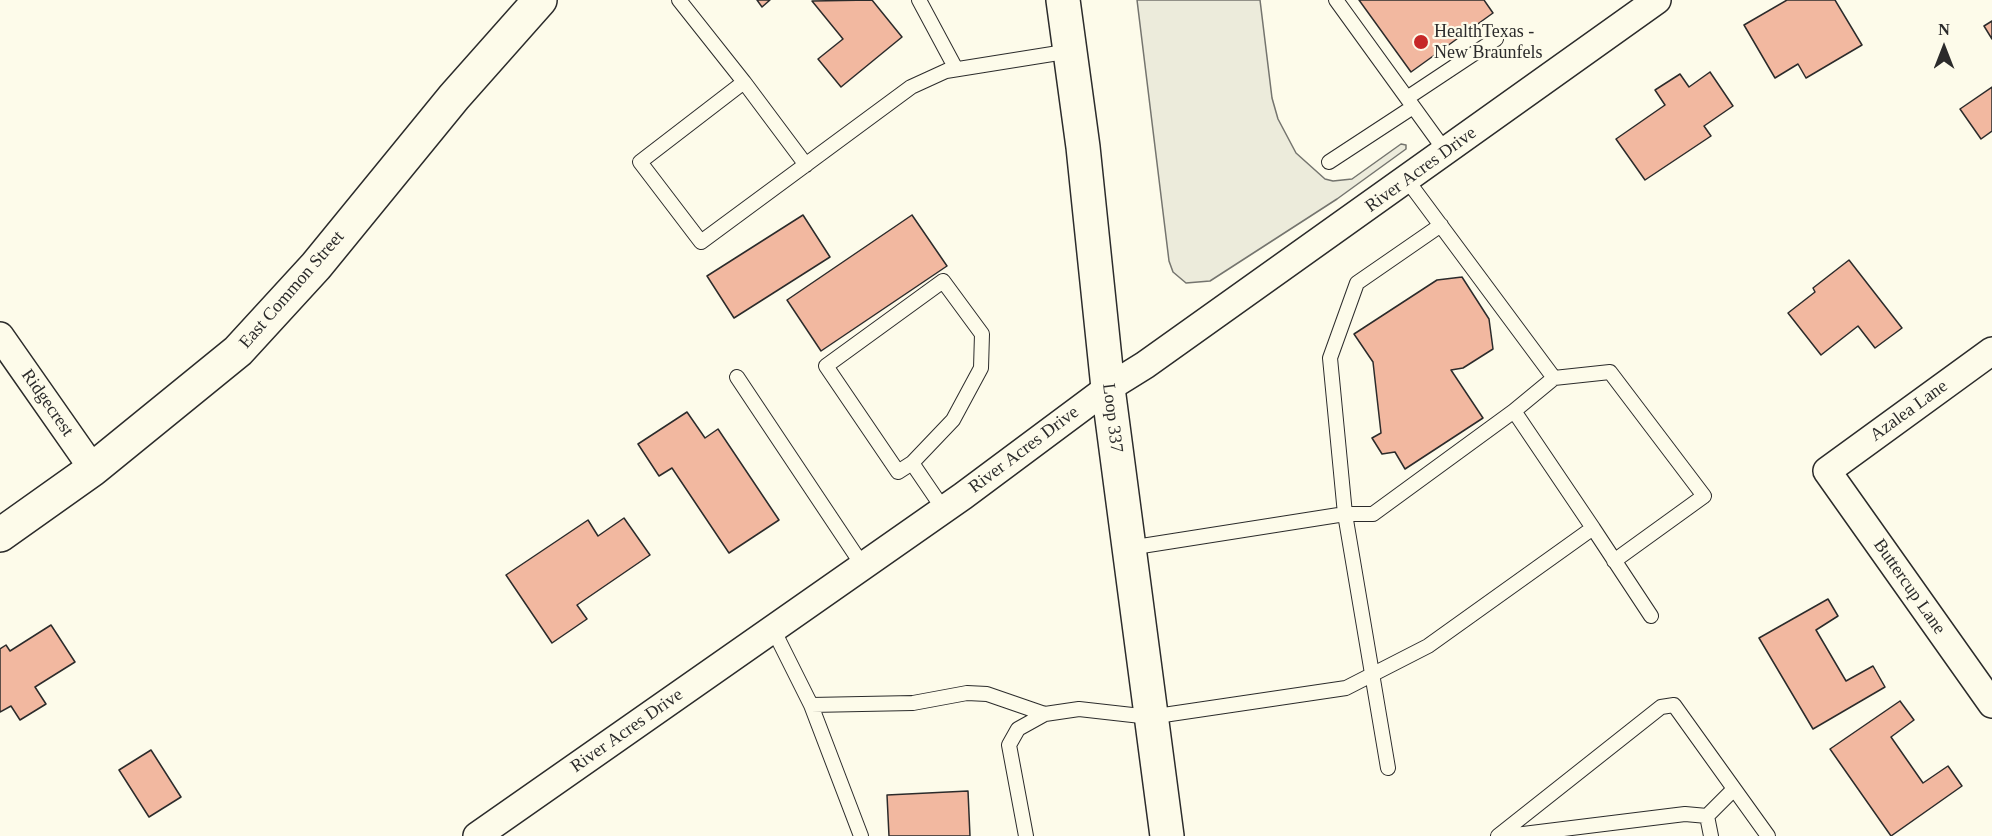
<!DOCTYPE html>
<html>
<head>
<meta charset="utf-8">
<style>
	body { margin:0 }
	#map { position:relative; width:1992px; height:836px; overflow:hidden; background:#fdfbea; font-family:"Times New Roman",serif }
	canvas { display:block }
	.north { position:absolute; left:1914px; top:18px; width:60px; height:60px; -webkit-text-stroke:4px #fdfbea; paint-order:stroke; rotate:0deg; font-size:16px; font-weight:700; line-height:24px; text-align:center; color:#2b2b2b }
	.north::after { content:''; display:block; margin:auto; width:21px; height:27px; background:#2b2b2b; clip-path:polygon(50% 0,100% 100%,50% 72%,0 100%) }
</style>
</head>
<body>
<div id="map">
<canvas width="1992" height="836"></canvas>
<div class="north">N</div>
</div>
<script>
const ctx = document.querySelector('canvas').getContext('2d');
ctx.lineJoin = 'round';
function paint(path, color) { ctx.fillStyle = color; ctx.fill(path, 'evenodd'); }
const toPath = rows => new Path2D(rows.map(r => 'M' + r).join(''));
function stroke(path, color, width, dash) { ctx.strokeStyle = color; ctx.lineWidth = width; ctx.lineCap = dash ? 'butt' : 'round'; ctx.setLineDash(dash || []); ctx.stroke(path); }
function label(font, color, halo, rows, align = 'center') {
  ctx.font = font + ' "Times New Roman",serif'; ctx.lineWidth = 4.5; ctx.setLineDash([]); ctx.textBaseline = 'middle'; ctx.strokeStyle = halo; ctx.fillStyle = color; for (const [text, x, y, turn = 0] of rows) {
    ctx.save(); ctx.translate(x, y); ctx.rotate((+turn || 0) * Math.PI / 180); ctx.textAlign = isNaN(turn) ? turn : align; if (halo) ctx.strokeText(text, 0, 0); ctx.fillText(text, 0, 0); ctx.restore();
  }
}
const green = toPath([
	[1137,0,1260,0,1272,98,1278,119,1296,153,1325,179,1333,181,1352,179,1401,144,1406,145,1406,149,1337,199,1210,281,1186,283,1173,272,1169,261,1137,0]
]);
paint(green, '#ecebdb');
stroke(green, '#74746e', 1.5);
const building = toPath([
	[757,0,770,0,762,7,757,0],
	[872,0,902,37,841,87,818,59,843,39,812,1,872,0],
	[1359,0,1484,0,1493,13,1411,72,1359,0],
	[1787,0,1835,0,1862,45,1806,78,1798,64,1775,78,1744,25,1787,0],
	[1992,21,1992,39,1984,26,1992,21],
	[1710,72,1733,106,1704,126,1711,136,1645,180,1616,139,1665,105,1655,90,1680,74,1689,87,1710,72],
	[1992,87,1992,131,1981,139,1960,109,1992,87],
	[803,215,830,257,734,318,707,276,803,215],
	[912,215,947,266,821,351,787,300,912,215],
	[1849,260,1902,328,1875,348,1858,326,1821,355,1788,313,1815,292,1813,288,1849,260],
	[1462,277,1489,319,1493,349,1463,368,1451,370,1483,418,1405,469,1395,452,1382,454,1372,438,1381,433,1373,362,1354,334,1437,280,1462,277],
	[687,412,705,438,718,429,779,520,729,553,672,468,659,476,638,444,687,412],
	[624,518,650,555,577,605,587,619,552,643,506,575,588,520,598,536,624,518],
	[1828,599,1838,616,1816,630,1846,681,1873,666,1885,687,1813,729,1759,638,1828,599],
	[51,625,75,662,35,687,46,704,20,720,11,706,0,712,0,649,6,645,10,651,51,625],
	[1900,701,1914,720,1891,737,1923,783,1948,766,1962,786,1891,836,1830,749,1900,701],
	[151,750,181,797,149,817,119,770,151,750],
	[968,791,970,836,889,836,887,795,968,791]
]);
paint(building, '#f2b8a0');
stroke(building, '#2b2b2b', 1.5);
const lane = toPath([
	[679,0,744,82,640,162,701,242,911,87,946,71,1071,51],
	[919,0,956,69],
	[1336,0,1446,152],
	[744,82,806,165],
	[1407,98,1496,39],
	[1329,162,1413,107],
	[737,377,863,566],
	[1554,378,1610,372,1704,496,1614,561],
	[912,463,898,472,826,366,943,281,982,334,981,368,953,420,912,463,944,510],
	[1593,528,1651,616],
	[1129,548,1345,514,1373,514,1514,411],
	[773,629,811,705,861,836],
	[811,705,913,703,967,693,987,694,1045,714],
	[1388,768,1345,514,1330,358,1357,283,1441,225],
	[1026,836,1009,745,1018,729,1045,714,1079,709,1150,717,1346,688,1428,646,1593,528,1514,411,1554,378,1407,180],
	[1498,836,1661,707,1674,705,1768,836],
	[1507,836,1685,814,1707,816],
	[1711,836,1707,816,1734,789]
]);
const street = toPath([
	[0,336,93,469],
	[1992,351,1827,471,1992,704],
	[477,836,963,496,1108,388,1145,365,1657,0]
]);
const secondary = toPath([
	[0,535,93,469,238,351,316,266,454,97,540,0]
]);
const primary = toPath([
	[1063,0,1083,147,1108,388,1167,836]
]);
stroke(lane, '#2b2b2b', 16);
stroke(street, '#2b2b2b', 30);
stroke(secondary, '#2b2b2b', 36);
stroke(primary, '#2b2b2b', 36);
stroke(lane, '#fdfbea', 14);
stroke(street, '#fdfbea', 27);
stroke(secondary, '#fdfbea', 33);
stroke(primary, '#fdfbea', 33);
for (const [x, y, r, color] of [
	[1421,42,8,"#c62828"]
]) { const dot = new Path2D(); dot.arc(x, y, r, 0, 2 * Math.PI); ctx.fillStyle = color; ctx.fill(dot); stroke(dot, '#fdfbea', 2); }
label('18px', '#2b2b2b', '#fdfbea', [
	["HealthTexas -",1434,32],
	["New Braunfels",1434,53]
], 'left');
label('18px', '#2b2b2b', '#fdfbea', [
	["River Acres Drive",1421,170,-36],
	["East Common Street",292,290,-49],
	["Ridgecrest",47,403,55],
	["Azalea Lane",1909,411,-36],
	["Loop 337",1112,418,83],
	["River Acres Drive",1024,450,-37],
	["Buttercup Lane",1909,587,55],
	["River Acres Drive",627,731,-35]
]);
</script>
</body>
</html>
